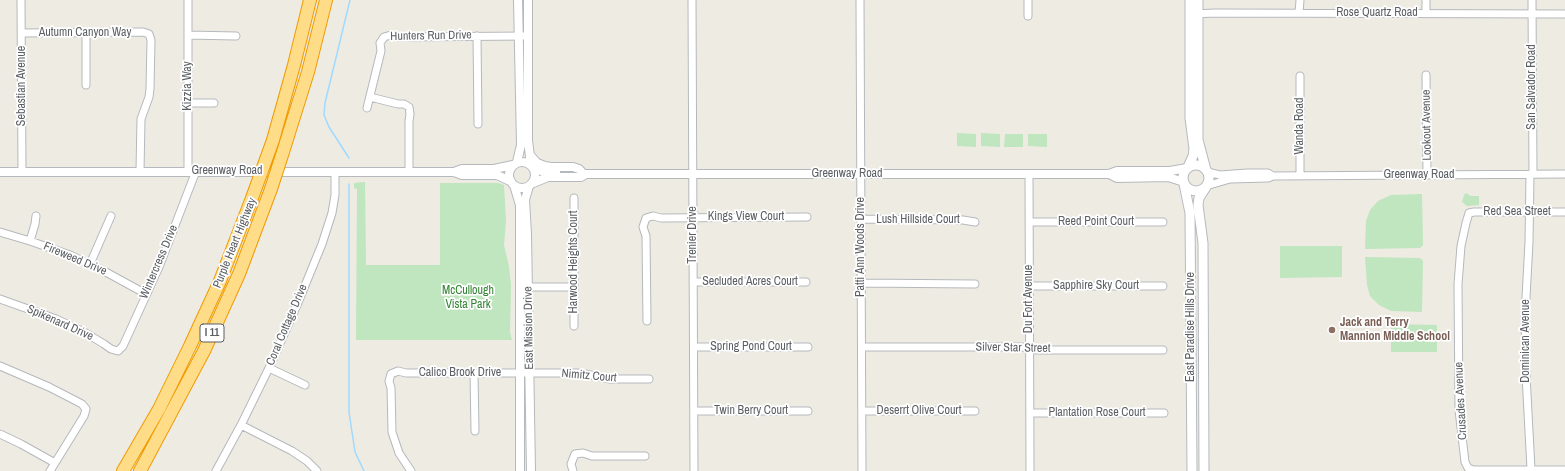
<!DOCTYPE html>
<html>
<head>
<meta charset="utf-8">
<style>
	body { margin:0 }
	canvas { display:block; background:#eeebe2 }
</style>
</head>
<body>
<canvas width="1565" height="471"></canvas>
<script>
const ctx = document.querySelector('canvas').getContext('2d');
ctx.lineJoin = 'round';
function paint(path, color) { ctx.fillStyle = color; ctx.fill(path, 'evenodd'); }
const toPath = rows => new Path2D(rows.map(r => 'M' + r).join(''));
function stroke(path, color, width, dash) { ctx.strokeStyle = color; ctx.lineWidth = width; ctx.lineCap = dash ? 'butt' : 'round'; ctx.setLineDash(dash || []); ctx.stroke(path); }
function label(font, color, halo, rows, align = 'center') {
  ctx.font = font + ' "Archivo Narrow",sans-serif'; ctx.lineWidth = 3.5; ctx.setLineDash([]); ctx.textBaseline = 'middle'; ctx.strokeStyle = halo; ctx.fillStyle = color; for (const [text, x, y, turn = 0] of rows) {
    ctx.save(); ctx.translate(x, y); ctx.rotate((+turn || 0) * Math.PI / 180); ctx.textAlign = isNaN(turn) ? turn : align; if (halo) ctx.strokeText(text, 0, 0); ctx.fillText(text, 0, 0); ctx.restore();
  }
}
paint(toPath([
	[957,133,976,134,976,147,957,146],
	[981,133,1000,134,1000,147,981,146],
	[1005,134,1023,134,1023,147,1004,147],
	[1028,134,1047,134,1047,147,1028,146],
	[365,182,366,265,440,265,440,183,498,183,504,185,506,221,504,245,509,266,511,285,510,332,512,340,356,340,357,189,354,188,354,183],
	[1466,193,1471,196,1479,196,1479,205,1467,206,1462,202,1464,195],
	[1422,194,1423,245,1420,248,1365,249,1366,221,1370,210,1378,201,1391,195],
	[1280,246,1342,246,1342,277,1280,278],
	[1365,257,1420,258,1423,261,1422,312,1391,311,1379,305,1370,296,1367,285],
	[1391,324,1437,325,1437,352,1391,352]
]), '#bfe6be');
stroke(toPath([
	[349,158,329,127,324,115,325,103,350,0],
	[349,184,349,412,355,452,364,471]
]), '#a1daff', 1.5);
const minor = toPath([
	[21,0,22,172],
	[188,0,188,171],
	[692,0,694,471],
	[860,0,862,471],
	[1028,0,1028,16],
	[1532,0,1533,174],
	[1299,13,1300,0],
	[1426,13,1426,0],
	[1193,14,1215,13,1565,14],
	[22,33,143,32,149,34,151,40,150,89,149,97,141,119,140,171],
	[86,33,86,85],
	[188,35,236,36],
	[477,36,478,124],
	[1426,75,1427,175],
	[370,97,398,104,404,104,409,107,410,114,409,121,409,172],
	[188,103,214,103],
	[367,108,381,51,380,43,384,37,391,35,397,37,528,36],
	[1207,172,1220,175,1247,173,1268,173,1273,176],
	[1530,174,1529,242,1525,316,1526,375,1531,469],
	[1029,175,1030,471],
	[1300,176,1300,76],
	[1206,186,1230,179,1268,178,1273,176,1565,174],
	[574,198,574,326],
	[1565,212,1474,212,1469,213,1466,223,1461,246,1458,284,1459,410,1465,462,1468,468,1474,470,1565,470],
	[861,219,963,220,975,222],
	[1029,222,1163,222],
	[0,232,30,241,70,255,104,271,146,294],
	[30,241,35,224,36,216],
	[90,264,111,216],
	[693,282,806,282],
	[861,283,975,284],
	[1030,286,1163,286],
	[524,287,574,287],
	[0,299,56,319,84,332,104,344,111,349,118,351,123,346,159,267,196,171],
	[647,321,646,236,643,227,646,218,653,216,661,218,807,217],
	[694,347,808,347],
	[862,347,1022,347,1037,350,1163,350],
	[0,366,49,387,82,404,86,409,84,416,50,471],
	[269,368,305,385],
	[474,373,475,431],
	[694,411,808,411],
	[862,411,975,411],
	[1030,413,1164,413],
	[241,425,292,451,307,461,317,471],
	[0,434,21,444,55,463],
	[216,471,241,425,269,368,297,305,322,244,332,213,335,195,335,172],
	[411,471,399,453,392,432,391,388,389,381,391,374,398,371,406,373,580,373,610,379,649,379],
	[573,471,571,464,575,454,583,453,592,456,645,456]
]);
const tertiary = toPath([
	[528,0,528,140,531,165],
	[530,155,537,163,545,166,551,167,573,167,579,169,581,171],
	[517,162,521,145,518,0],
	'509 175a13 13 0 1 1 26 0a13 13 0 1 1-26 0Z',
	[533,168,544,172,556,172],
	[0,172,454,172,462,175,497,175,510,181],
	[454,172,462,169,494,169,513,165],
	[1109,174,1117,178,1168,177,1184,182],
	[531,184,548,177,581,177,586,174,1109,174,1117,171,1170,171,1187,168],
	[514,185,520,205,520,471],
	[529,186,525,200,527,234,531,471]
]);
const secondary = toPath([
	[1198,0,1198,140,1206,170],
	'1183 178a13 13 0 1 1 26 0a13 13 0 1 1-26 0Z',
	[1188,167,1193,156,1194,149,1190,118,1190,0],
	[1184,184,1190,213,1192,471],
	[1204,471,1203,243,1198,205,1199,198,1206,187]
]);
const motorway = toPath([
	[273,140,294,65,310,0],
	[283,152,308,72,326,0],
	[123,471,159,409,190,346,220,281,252,198],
	[140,471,204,351,239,274,271,189]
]);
stroke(minor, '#b5b9bd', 9);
stroke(tertiary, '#b5b9bd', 10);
stroke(secondary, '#b6babf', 11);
stroke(motorway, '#f09b00', 14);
stroke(minor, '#fff', 7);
stroke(tertiary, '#fff', 8);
stroke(secondary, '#fff', 9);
stroke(motorway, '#ffdc88', 12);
const motorwayBridge = toPath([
	[271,189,283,152],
	[252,198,273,140]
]);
stroke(motorwayBridge, '#f09b00', 14, []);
stroke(motorwayBridge, '#ffdc88', 12);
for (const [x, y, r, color] of [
	[1332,330,4,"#8d6e63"]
]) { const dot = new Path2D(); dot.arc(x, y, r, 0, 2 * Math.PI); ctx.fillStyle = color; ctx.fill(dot); stroke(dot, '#fff', 1.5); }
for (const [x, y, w] of [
	[212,333,24]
]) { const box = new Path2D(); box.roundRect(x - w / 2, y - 9, w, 18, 3); ctx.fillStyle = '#fff'; ctx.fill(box); stroke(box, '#5b5f63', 1); }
label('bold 11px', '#5b5f63', null, [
	["I 11",212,333]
]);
label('12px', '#5b5f63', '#fff', [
	["Rose Quartz Road",1377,13],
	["Autumn Canyon Way",85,33],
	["Hunters Run Drive",431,36,-1],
	["Sebastian Avenue",22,86,-90],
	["Kizzia Way",188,86,-90],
	["San Salvador Road",1532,87,-90],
	["Lookout Avenue",1427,125,-91],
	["Wanda Road",1300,126,-90],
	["Greenway Road",227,171],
	["Greenway Road",847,174],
	["Greenway Road",1419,175],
	["Red Sea Street",1517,212],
	["Kings View Court",746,217],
	["Lush Hillside Court",918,220],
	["Reed Point Court",1096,222],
	["Trenier Drive",693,235,-90],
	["Purple Heart Highway",235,243,-68],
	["Patti Ann Woods Drive",861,247,-90],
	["Fireweed Drive",75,259,23],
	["Wintercress Drive",159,262,-67],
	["Harwood Heights Court",574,262,-90],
	["Secluded Acres Court",750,282],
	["Sapphire Sky Court",1096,286],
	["Du Fort Avenue",1029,299,-90],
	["Spikenard Drive",60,323,24],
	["Coral Cottage Drive",287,325,-67],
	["East Paradise Hills Drive",1191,327,-90],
	["East Mission Drive",529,328,-91],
	["Dominican Avenue",1526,341,-90],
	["Spring Pond Court",751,347],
	["Silver Star Street",1013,348,1],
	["Calico Brook Drive",460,373],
	["Nimitz Court",589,376,5],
	["Crusades Avenue",1461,401,-93],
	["Twin Berry Court",751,411],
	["Deserrt Olive Court",919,411],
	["Plantation Rose Court",1097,413]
]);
label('12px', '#328332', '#fff', [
	["McCullough",468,291],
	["Vista Park",468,305]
]);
label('bold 12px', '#785e54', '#fff', [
	["Jack and Terry",1340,323],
	["Mannion Middle School",1340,337]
], 'left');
</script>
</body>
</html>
